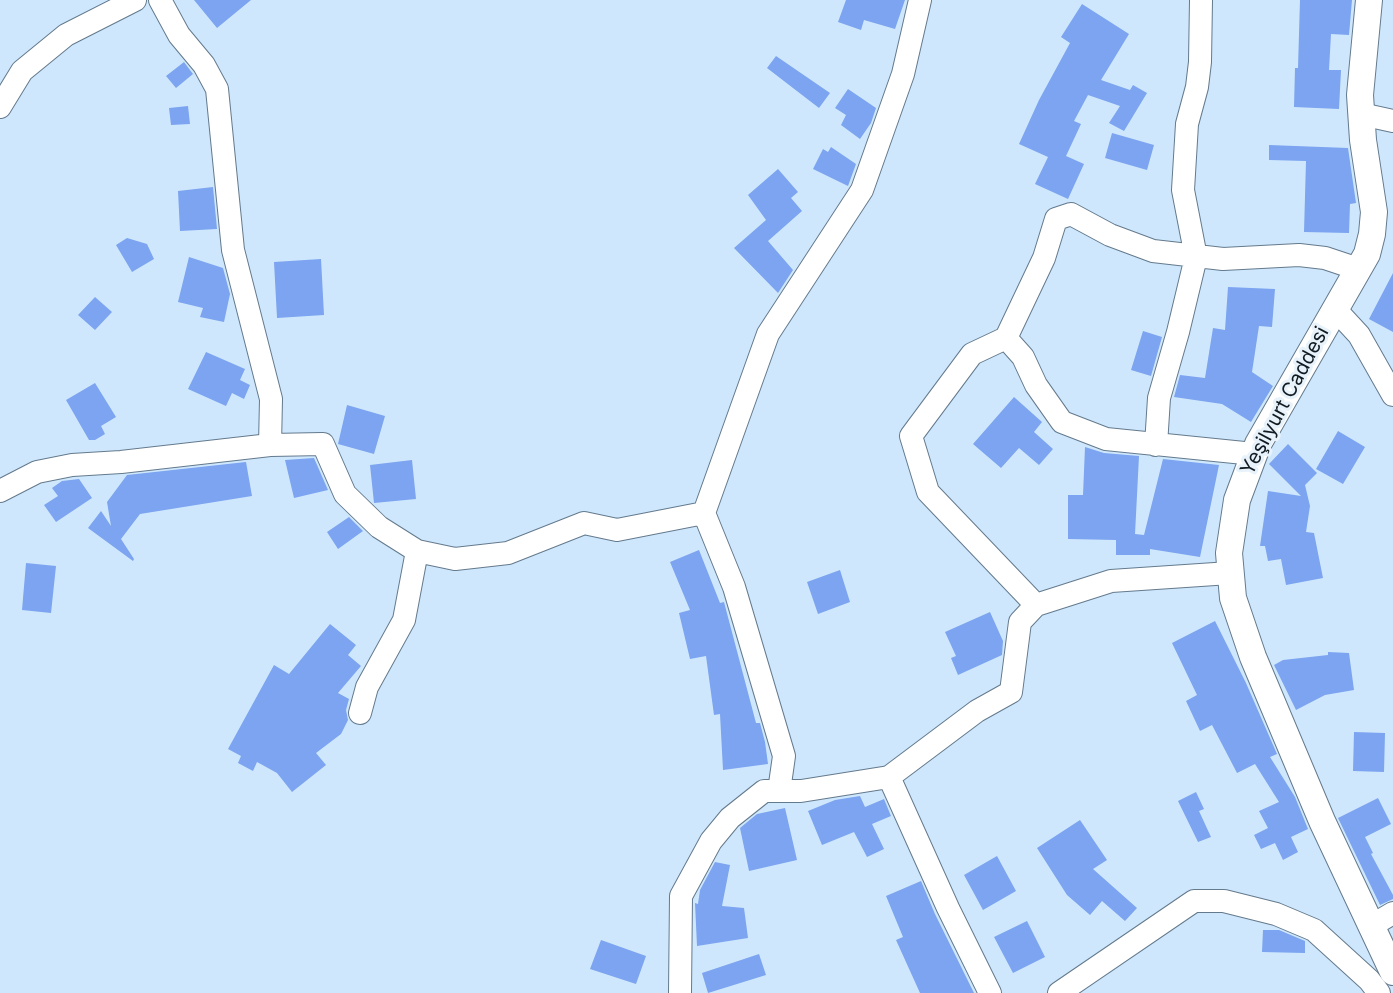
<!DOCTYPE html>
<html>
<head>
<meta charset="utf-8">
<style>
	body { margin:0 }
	canvas { display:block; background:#cee7fc }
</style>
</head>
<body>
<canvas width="1393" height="993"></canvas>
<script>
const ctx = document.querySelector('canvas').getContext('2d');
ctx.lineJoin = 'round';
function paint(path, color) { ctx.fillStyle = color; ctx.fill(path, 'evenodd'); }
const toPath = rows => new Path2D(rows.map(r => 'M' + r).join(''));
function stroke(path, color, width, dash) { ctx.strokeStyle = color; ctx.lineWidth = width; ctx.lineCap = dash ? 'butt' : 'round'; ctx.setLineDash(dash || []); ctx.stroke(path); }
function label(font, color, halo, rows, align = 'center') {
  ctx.font = font + ' Inter,sans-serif'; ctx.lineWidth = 6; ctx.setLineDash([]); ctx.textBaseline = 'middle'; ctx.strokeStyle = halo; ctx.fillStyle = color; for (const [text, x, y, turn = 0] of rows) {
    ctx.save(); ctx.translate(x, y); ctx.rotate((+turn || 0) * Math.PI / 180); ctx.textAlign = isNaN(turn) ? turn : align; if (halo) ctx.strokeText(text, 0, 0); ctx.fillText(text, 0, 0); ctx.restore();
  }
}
paint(toPath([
	[194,0,251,0,217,28],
	[846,0,905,0,895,29,864,20,861,30,838,22],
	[1300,0,1352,0,1349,35,1331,34,1329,70,1341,70,1339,109,1294,107,1295,68,1298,68],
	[1082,4,1129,34,1101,80,1130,90,1133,85,1147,93,1124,131,1109,123,1120,106,1088,95,1074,121,1081,124,1066,156,1084,164,1068,199,1035,184,1048,157,1019,144,1039,100,1070,43,1061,37],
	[776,56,830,93,819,108,767,68],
	[184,62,193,74,176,88,166,76],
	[848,89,876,108,871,123,860,139,841,125,846,115,835,108],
	[188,106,190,124,171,125,169,108],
	[1112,133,1154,145,1147,170,1105,158],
	[1269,145,1348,148,1356,203,1350,204,1349,233,1304,232,1306,161,1269,160],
	[831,147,856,164,848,186,813,169,823,149,828,152],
	[778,169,798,192,791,198,802,211,768,241,793,270,778,293,734,248,766,220,748,195],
	[213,187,217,229,180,231,178,191],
	[127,238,147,244,154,259,132,272,116,245],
	[189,257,223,268,230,294,224,322,200,317,203,308,178,302],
	[321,259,324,315,277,318,274,262],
	[1393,273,1393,332,1369,319],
	[1228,287,1275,289,1272,327,1259,326,1252,372,1273,386,1251,422,1222,404,1174,397,1180,375,1205,378,1213,328,1225,330],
	[95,297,112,312,95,330,78,315],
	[1143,331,1162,337,1151,376,1131,370],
	[206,352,245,369,240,380,250,385,244,399,232,393,226,406,188,389],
	[95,383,116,417,101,426,105,434,95,440,89,440,66,400],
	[1014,397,1042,422,1034,432,1053,449,1039,465,1019,448,1001,468,973,444],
	[347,405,385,416,374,454,338,444],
	[1338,431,1365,447,1343,484,1316,469],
	[1288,444,1317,473,1305,485,1310,506,1306,532,1314,533,1323,578,1286,585,1281,559,1268,561,1265,546,1260,546,1268,491,1301,496,1269,464],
	[1085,447,1104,453,1139,456,1135,534,1144,535,1163,459,1219,465,1200,557,1150,549,1150,555,1116,555,1116,540,1068,539,1068,495,1083,495],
	[314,458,328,490,294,498,285,460],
	[412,460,416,499,374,503,370,465],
	[246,462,252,496,140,514,121,539,134,559,133,561,88,528,101,511,111,526,107,502,127,475],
	[79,479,92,498,56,522,44,505,58,496,52,488,62,481],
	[349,517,363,531,338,549,327,532],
	[699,550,720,603,724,602,756,723,760,723,765,742,768,764,723,770,720,714,714,715,706,656,690,659,679,613,690,610,670,562],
	[26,563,56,566,51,613,22,610],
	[840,570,850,602,818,614,807,582],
	[990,612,1003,641,1002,655,958,675,951,658,956,656,945,632],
	[1215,621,1246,683,1277,754,1270,757,1295,797,1308,829,1291,837,1298,852,1283,860,1275,843,1261,849,1254,835,1268,828,1259,811,1279,802,1255,764,1237,773,1212,725,1200,731,1186,701,1197,695,1172,643],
	[330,624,356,645,348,655,361,666,338,693,349,699,346,710,348,720,341,734,316,753,326,765,292,792,277,773,257,762,253,771,238,763,241,756,228,749,274,665,289,674],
	[1328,652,1349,653,1354,690,1325,695,1296,710,1274,665,1283,660,1328,655],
	[1354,732,1385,733,1384,772,1353,771],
	[1196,792,1204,809,1199,811,1211,837,1198,842,1178,801],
	[860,796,865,807,884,799,891,816,872,824,884,849,867,857,854,832,822,845,808,811,835,800],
	[1378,798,1391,824,1365,837,1373,853,1371,854,1393,895,1393,899,1380,905,1338,818],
	[785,808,797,860,749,871,740,828,757,814],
	[1080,820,1107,860,1093,869,1137,908,1125,921,1102,901,1090,915,1067,895,1037,848],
	[997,856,1016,891,983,910,964,875],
	[715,862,730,865,722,906,744,908,748,938,697,946,695,903,698,904,700,890],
	[921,881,935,914,974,993,920,993,896,940,903,937,886,896],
	[1027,921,1045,957,1013,973,994,937],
	[1263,930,1279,930,1305,941,1305,953,1262,952],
	[601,940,646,956,636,984,590,969],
	[759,954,766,975,708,993,702,973]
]), '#7ca4f0');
const minor = toPath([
	[160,0,179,35,204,65,217,89,233,250,271,399,270,445],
	[0,107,22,71,66,35,135,0],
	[1361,114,1393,121],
	[1335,309,1359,335,1393,395],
	[1006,338,1023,357,1036,385,1062,422,1106,439,1254,454],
	[1156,445,1159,398,1178,332,1196,257,1183,190,1187,124,1197,87,1200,62,1201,0],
	[0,491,37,472,72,465,121,462,270,445,323,444,345,494,379,527,417,551,404,620,367,687,360,713],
	[417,551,455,559,508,553,584,523,617,530,704,513],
	[1036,605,928,492,911,436,972,354,1006,338,1044,258,1056,219,1071,214,1110,235,1153,251,1223,259,1299,255,1325,258,1358,269],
	[889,777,948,908,990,993],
	[779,791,784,756,734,587,704,513,768,334,862,190,903,74,920,0],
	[1371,926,1393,913],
	[680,993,681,896,711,841,730,818,764,791,801,791,889,777,977,711,1011,692,1020,622,1036,605,1111,581,1230,573],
	[1059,993,1194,901,1224,901,1276,914,1314,930,1369,980,1379,993]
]);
const major = toPath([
	[1369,0,1360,95,1363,140,1374,212,1372,234,1367,254,1258,444,1237,500,1229,553,1233,598,1253,657,1322,821,1393,972]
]);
stroke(minor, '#647a8d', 24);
stroke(major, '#647a8d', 28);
stroke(minor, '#fff', 22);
stroke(major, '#fff', 26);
label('20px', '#121b22', '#e8f2fa', [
	["Yeşilyurt Caddesi",1285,401,-62]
]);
</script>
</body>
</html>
